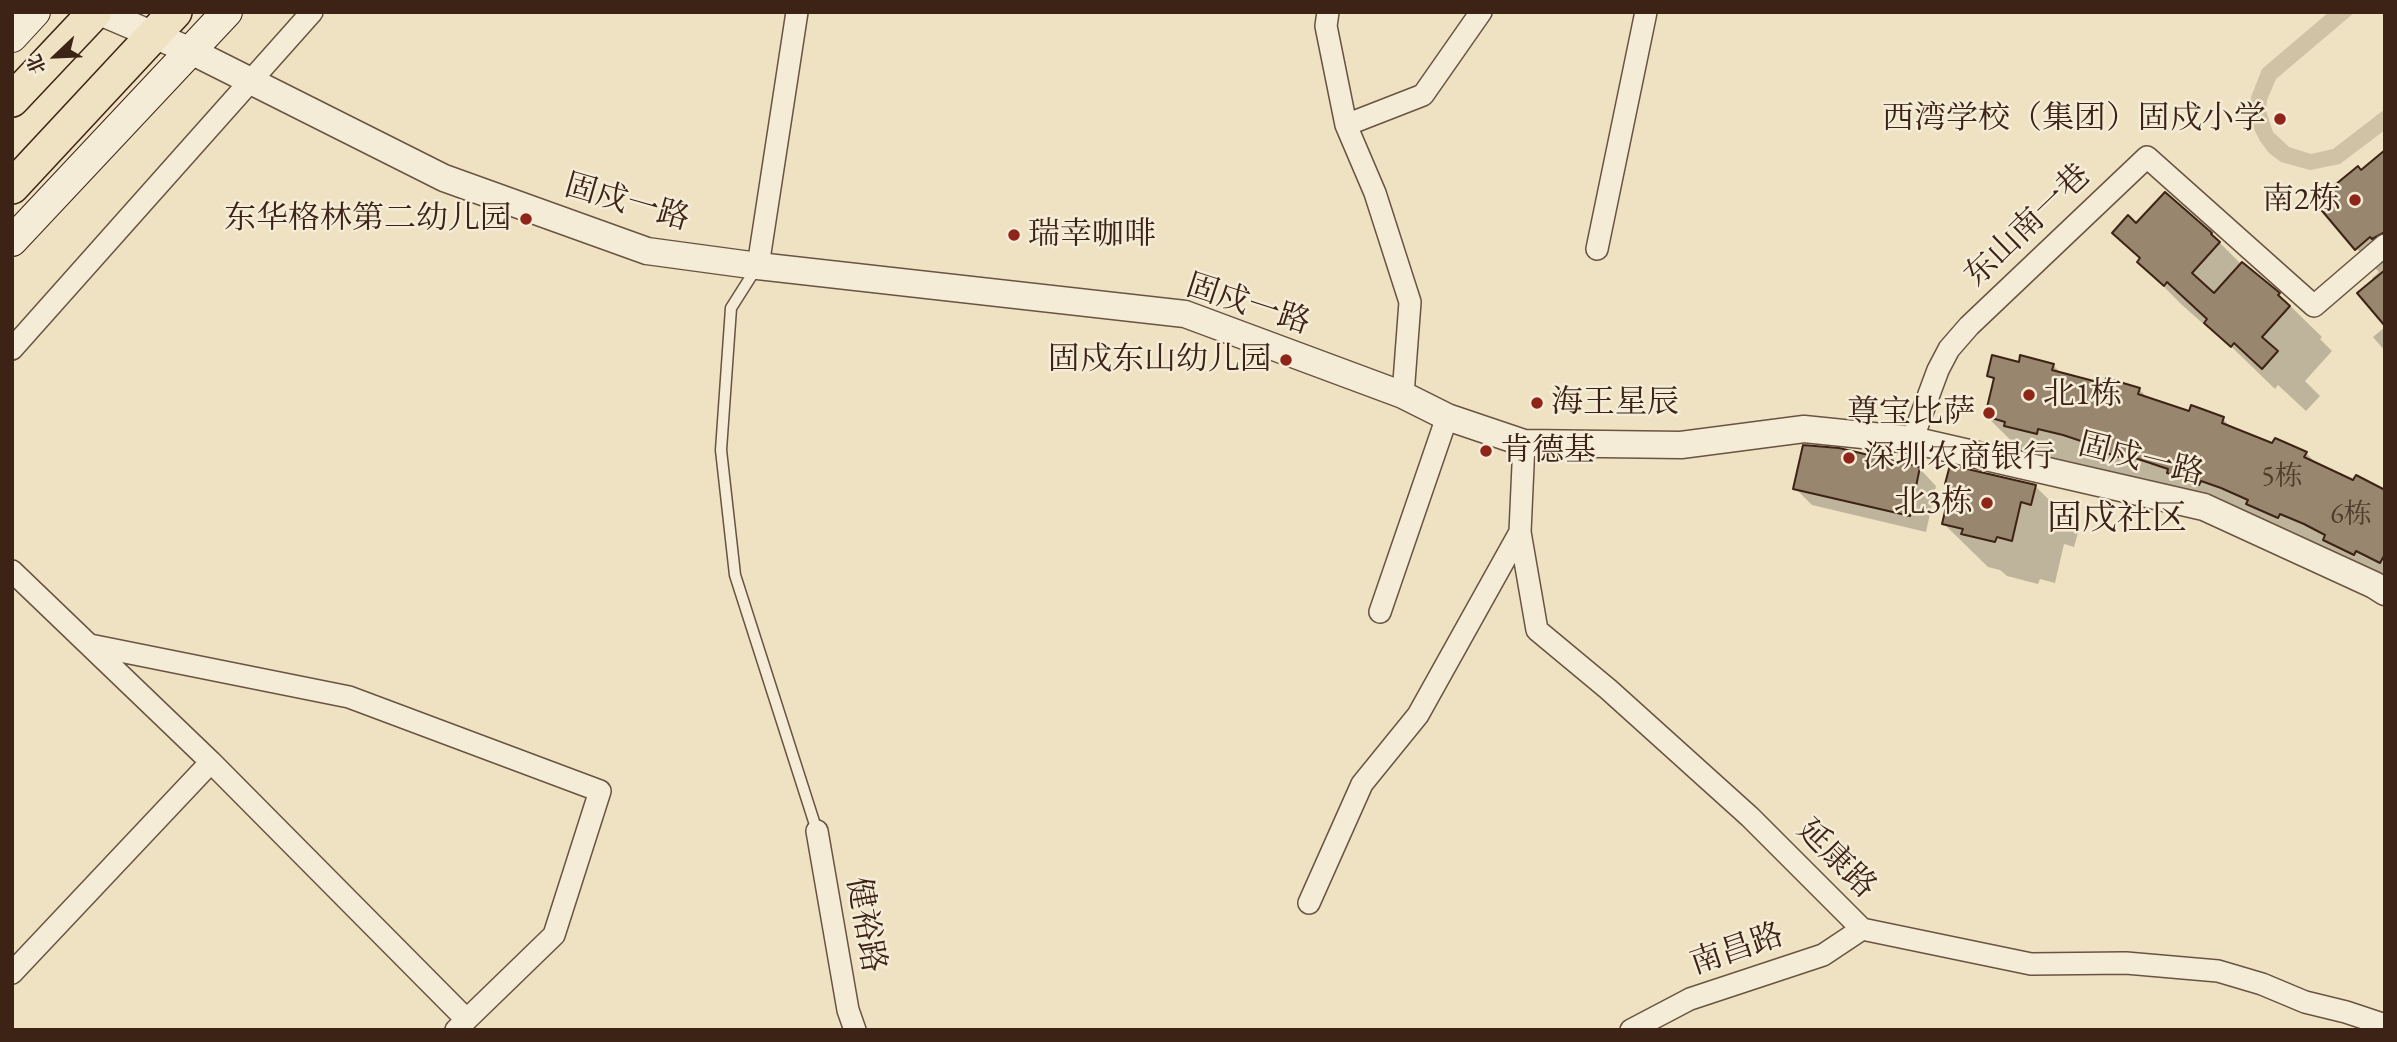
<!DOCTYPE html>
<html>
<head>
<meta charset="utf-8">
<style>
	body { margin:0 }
	#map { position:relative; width:2397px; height:1042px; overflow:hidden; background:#eee2c2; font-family:"EB Garamond","Noto Serif SC",serif }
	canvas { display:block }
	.frame { position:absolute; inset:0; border:14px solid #3d2316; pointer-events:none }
	.north { position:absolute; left:21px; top:21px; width:70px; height:70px; -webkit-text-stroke:5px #f4ecd7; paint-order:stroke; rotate:247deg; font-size:19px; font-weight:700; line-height:28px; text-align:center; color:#3d2316 }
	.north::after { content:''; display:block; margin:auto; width:24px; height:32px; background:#3d2316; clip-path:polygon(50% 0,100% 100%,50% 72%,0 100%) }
</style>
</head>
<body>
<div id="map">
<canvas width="2397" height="1042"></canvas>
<div class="frame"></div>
<div class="north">北</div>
</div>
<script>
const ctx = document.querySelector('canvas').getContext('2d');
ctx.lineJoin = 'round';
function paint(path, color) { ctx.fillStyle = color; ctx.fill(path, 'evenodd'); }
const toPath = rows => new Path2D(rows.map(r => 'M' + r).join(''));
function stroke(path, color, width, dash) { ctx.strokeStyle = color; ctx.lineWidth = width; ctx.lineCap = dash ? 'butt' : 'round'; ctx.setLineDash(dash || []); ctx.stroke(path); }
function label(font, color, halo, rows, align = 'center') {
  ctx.font = font + ' "EB Garamond","Noto Serif SC",serif'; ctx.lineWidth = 5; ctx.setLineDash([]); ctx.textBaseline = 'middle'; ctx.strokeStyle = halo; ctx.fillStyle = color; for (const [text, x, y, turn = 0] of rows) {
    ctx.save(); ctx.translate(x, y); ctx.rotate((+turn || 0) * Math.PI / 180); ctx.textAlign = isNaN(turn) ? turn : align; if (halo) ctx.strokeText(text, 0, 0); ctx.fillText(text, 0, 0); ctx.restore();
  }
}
paint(toPath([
	[2329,12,2355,12,2276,79,2267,100,2266,111,2273,132,2289,147,2311,154,2333,149,2385,109,2385,130,2340,164,2310,170,2281,162,2269,153,2260,141,2253,127,2251,97,2262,69]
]), '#d0c2a5');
paint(toPath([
	[2385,152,2385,323,2372,278,2379,272,2356,248,2361,172],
	[2137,225,2211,234,2242,265,2278,294,2322,337,2320,339,2332,351,2305,381,2320,396,2306,411,2278,385,2275,389,2210,326,2208,328,2182,305,2139,262,2141,259],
	[2385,327,2385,351,2373,337],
	[2020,364,2053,365,2062,374,2106,386,2139,389,2149,399,2190,413,2223,419,2234,430,2273,445,2306,453,2319,466,2354,483,2385,492,2385,591,2124,483,2030,459,1986,416,1995,381,1989,376],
	[1920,469,1936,486,1926,532,1812,505,1795,488],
	[1947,484,2035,486,2079,529,2074,547,2064,544,2055,583,2040,579,2038,584,2007,576,2000,570,1988,567,1944,524,1952,489]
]), '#0003');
const building = toPath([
	[2385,150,2385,232,2372,239,2370,237,2355,250,2318,206,2334,193,2330,189,2358,166,2361,170,2385,150],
	[2165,192,2212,233,2211,234,2220,242,2192,273,2214,293,2242,262,2280,293,2278,295,2290,306,2262,337,2278,351,2262,369,2234,343,2231,347,2204,323,2207,319,2167,282,2164,286,2137,262,2140,258,2112,233,2128,215,2136,223,2165,192],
	[2385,270,2385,326,2357,293,2385,270],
	[1992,355,2019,362,2020,355,2054,364,2052,370,2105,384,2106,378,2140,388,2138,394,2189,411,2191,405,2224,417,2222,423,2272,443,2275,438,2307,452,2304,457,2353,480,2356,475,2385,490,2385,554,2380,563,2356,551,2354,555,2323,540,2325,535,2304,524,2280,514,2278,518,2246,504,2248,500,2221,488,2201,481,2199,485,2167,473,2168,469,2120,453,2119,457,2086,447,2087,443,2063,435,2038,429,2037,434,2004,426,2005,422,1985,416,1994,378,1987,376,1992,355],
	[1803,445,1839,448,1920,467,1910,516,1793,489,1803,445],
	[1950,465,2036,485,2031,505,2021,502,2012,541,1997,537,1995,542,1961,534,1963,529,1942,524,1951,486,1945,484,1950,465]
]);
paint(building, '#99866f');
stroke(building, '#3d2316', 2);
const service = toPath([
	[757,267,731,308,721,450,735,575,817,831]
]);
const minor = toPath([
	[1328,12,1326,26,1346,125,1375,193,1410,302,1403,395],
	[1346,125,1423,95,1481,12],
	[1597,249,1646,12],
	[758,266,797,12],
	[12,349,312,12],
	[1912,440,1938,370,1949,349,1969,326,2147,157,2314,306,2385,245],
	[1524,443,1520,532,1537,630,1608,689,1750,817,1862,929,2031,964,2126,963,2218,971,2262,984,2305,1002,2346,1012,2385,1025],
	[12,571,211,762,466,1019],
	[1380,612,1447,417],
	[90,645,349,697,600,791,554,935,456,1030],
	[817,831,848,1010,855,1030],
	[1309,903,1362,784,1418,715,1520,532],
	[12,973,211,762],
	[1631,1030,1690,999,1823,955,1862,929]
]);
const tertiary = toPath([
	[100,12,191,51,444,178,647,251,758,266,1185,314,1403,395,1447,417,1524,443,1681,445,1804,429,1912,440,2204,507,2374,585,2385,592]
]);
const secondary = toPath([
	[12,37,35,12],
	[12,241,227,12]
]);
const primary = toPath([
	[12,100,95,12],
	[12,187,175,12]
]);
stroke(service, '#695341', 13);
stroke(minor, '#695341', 24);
stroke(tertiary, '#695341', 29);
stroke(secondary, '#3d2316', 32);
stroke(primary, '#3d2316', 36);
stroke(service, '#f4ecd7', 10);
stroke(minor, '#f4ecd7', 21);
stroke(tertiary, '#f4ecd7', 26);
stroke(secondary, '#f4ecd7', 30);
stroke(primary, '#eee2c2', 33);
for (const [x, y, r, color] of [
	[2280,119,7,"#8f2418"],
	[2355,200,7,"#8f2418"],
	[526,219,7,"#8f2418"],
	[1014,235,7,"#8f2418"],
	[1286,360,7,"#8f2418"],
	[2029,395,7,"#8f2418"],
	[1537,403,7,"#8f2418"],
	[1989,413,7,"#8f2418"],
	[1486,451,7,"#8f2418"],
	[1849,458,7,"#8f2418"],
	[1987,503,7,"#8f2418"]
]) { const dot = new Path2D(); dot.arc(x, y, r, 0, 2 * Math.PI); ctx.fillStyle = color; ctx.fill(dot); stroke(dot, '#f4ecd7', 2.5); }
label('28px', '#543c2c', null, [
	["5栋",2282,477],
	["6栋",2351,515]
]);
label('32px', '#3d2316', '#f4ecd7', [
	["西湾学校（集团）固戍小学",2266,119],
	["南2栋",2341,200],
	["东华格林第二幼儿园",512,219],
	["瑞幸咖啡",1028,235,"left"],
	["固戍东山幼儿园",1272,360],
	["北1栋",2043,395,"left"],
	["海王星辰",1551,403,"left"],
	["尊宝比萨",1975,413],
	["肯德基",1500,451,"left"],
	["深圳农商银行",1863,458,"left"],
	["北3栋",1973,503]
], 'right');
label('32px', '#3d2316', '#f4ecd7', [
	["固戍一路",627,203,16],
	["东山南一巷",2028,226,-44],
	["固戍一路",1248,305,18],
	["固戍一路",2141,460,14],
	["延康路",1836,859,45],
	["健裕路",865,925,80],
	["南昌路",1737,950,-19]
]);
label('35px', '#3d2316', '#f4ecd7', [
	["固戍社区",2117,519]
]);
</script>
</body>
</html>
